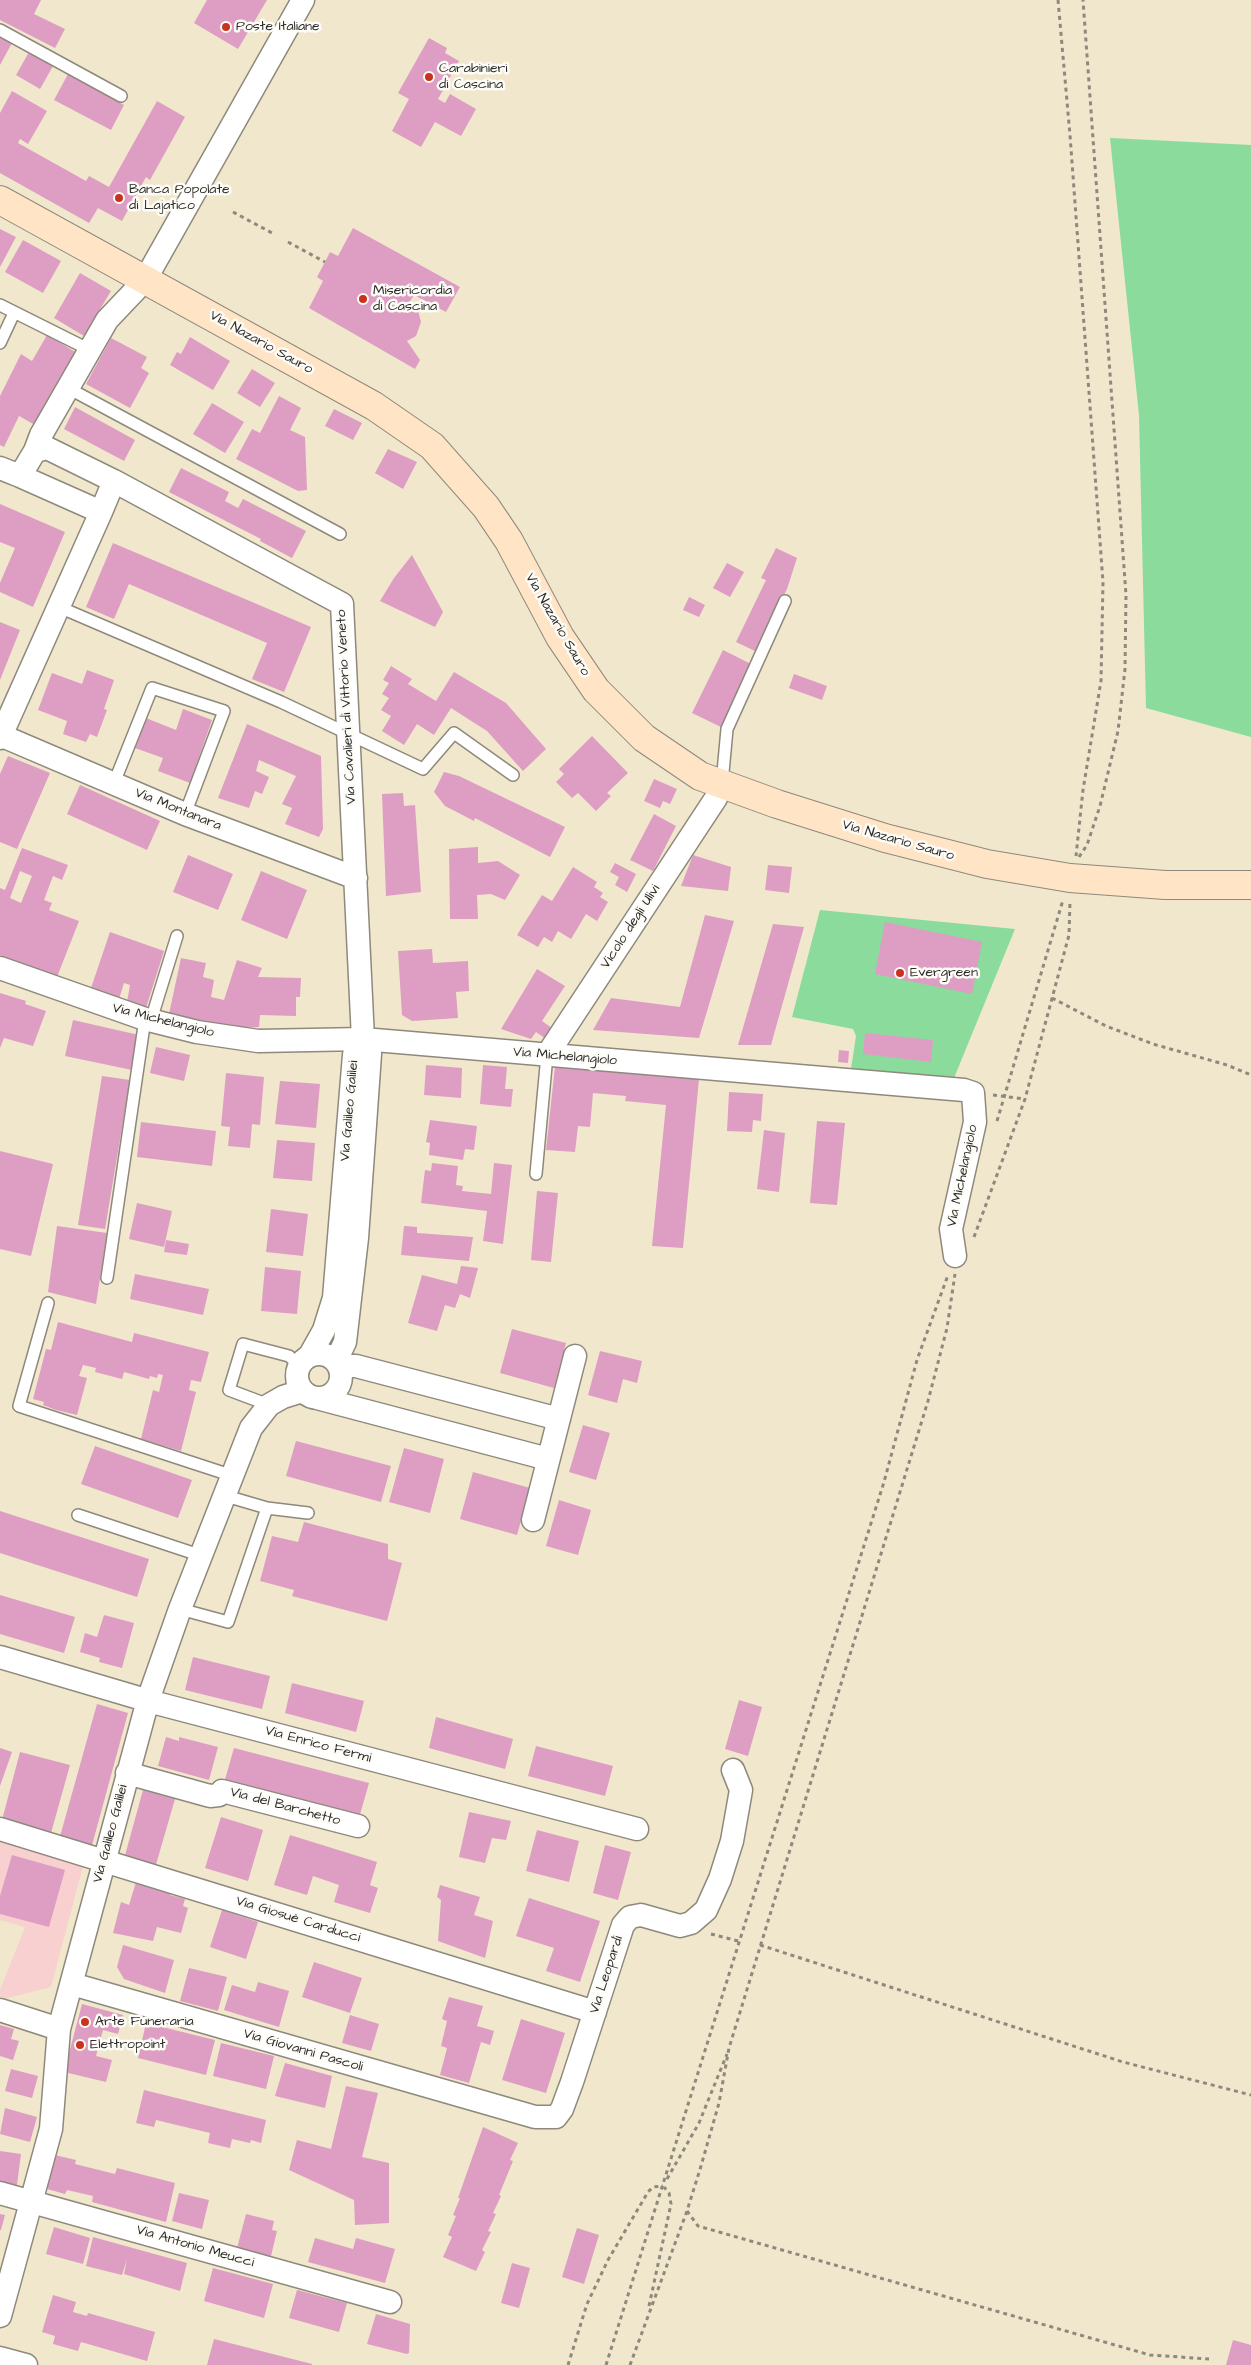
<!DOCTYPE html>
<html>
<head>
<meta charset="utf-8">
<style>
	body { margin:0 }
	canvas { display:block; background:#f0e7cc }
</style>
</head>
<body>
<canvas width="1251" height="2365"></canvas>
<script>
const ctx = document.querySelector('canvas').getContext('2d');
ctx.lineJoin = 'round';
function paint(path, color) { ctx.fillStyle = color; ctx.fill(path, 'evenodd'); }
const toPath = rows => new Path2D(rows.map(r => 'M' + r).join(''));
function stroke(path, color, width, dash) { ctx.strokeStyle = color; ctx.lineWidth = width; ctx.lineCap = dash ? 'butt' : 'round'; ctx.setLineDash(dash || []); ctx.stroke(path); }
function label(font, color, halo, rows, align = 'center') {
  ctx.font = font + ' "Architects Daughter",sans-serif'; ctx.lineWidth = 5; ctx.setLineDash([]); ctx.textBaseline = 'middle'; ctx.strokeStyle = halo; ctx.fillStyle = color; for (const [text, x, y, turn = 0] of rows) {
    ctx.save(); ctx.translate(x, y); ctx.rotate((+turn || 0) * Math.PI / 180); ctx.textAlign = isNaN(turn) ? turn : align; if (halo) ctx.strokeText(text, 0, 0); ctx.fillText(text, 0, 0); ctx.restore();
  }
}
paint(toPath([
	[0,1841,83,1866,51,1987,8,1998,0,1997,0,1990,25,1927,0,1920]
]), '#f7d0cf');
paint(toPath([
	[1110,138,1251,145,1251,737,1146,708,1139,415],
	[820,910,1015,929,954,1078,851,1069,856,1036,853,1029,792,1017]
]), '#8adb9c');
paint(toPath([
	[0,0,41,0,34,14,65,29,55,48,0,20],
	[207,0,267,0,238,49,194,23],
	[0,37,12,43,0,65],
	[429,38,447,48,445,53,459,61,438,99,445,103,450,94,476,109,461,136,435,122,421,147,392,131,409,99,398,93],
	[29,52,53,66,40,89,16,75],
	[68,74,124,105,111,130,54,100],
	[12,91,47,111,28,144,20,139,18,143,86,181,89,176,109,187,157,101,185,117,150,180,146,177,122,221,98,208,89,223,0,173,0,113],
	[353,228,460,287,446,312,414,295,409,303,417,307,421,322,416,336,407,341,420,360,415,369,309,308,323,281,317,277,325,262,330,252,338,256],
	[0,229,16,237,0,267],
	[23,240,61,261,43,293,5,272],
	[80,273,111,291,84,336,54,318],
	[47,335,77,353,35,425,19,416,4,447,0,445,0,396,21,354,32,361],
	[190,337,230,361,213,390,170,365,177,352,181,354],
	[111,338,147,357,141,368,149,373,130,408,86,384],
	[252,369,275,383,260,407,237,393],
	[279,396,301,408,290,430,305,437,307,490,298,491,236,459,252,429,260,433],
	[212,403,244,422,225,453,193,434],
	[75,407,135,440,124,461,64,429],
	[334,409,362,423,353,440,325,426],
	[388,449,417,462,403,489,375,473],
	[181,468,229,492,225,501,238,508,243,499,306,531,292,558,260,541,261,539,169,492],
	[0,504,65,532,33,607,0,592,0,583,15,548,0,542],
	[113,543,311,627,284,692,252,679,267,643,129,584,114,619,86,607],
	[776,548,797,558,787,589,757,652,736,642,766,580,761,578],
	[412,555,443,612,435,627,380,601,394,578],
	[727,563,744,572,730,597,713,588],
	[689,597,705,605,699,617,683,610],
	[0,622,20,630,0,680],
	[723,650,751,664,721,727,692,713],
	[391,666,412,679,408,684,436,701,454,672,506,703,546,749,523,771,487,731,451,708,434,735,417,724,404,745,382,731,391,716,381,710,389,698,382,694,389,683,383,680],
	[87,670,114,680,104,709,107,710,97,737,90,734,86,742,63,734,67,721,38,710,52,673,82,684],
	[794,674,827,686,822,700,789,688],
	[183,709,212,720,190,783,158,771,163,758,135,748,146,718,176,730],
	[247,724,321,756,323,829,319,837,285,824,292,808,282,804,296,776,259,760,256,771,269,777,262,794,255,791,249,808,218,798],
	[592,736,628,773,607,793,611,796,596,811,578,793,572,798,556,782,564,774,559,769],
	[8,756,50,773,17,849,0,842,0,774],
	[444,772,459,776,565,827,550,857,475,818,474,821,445,806,434,792],
	[654,779,677,789,670,804,663,801,660,808,644,801],
	[80,785,160,821,147,850,67,814],
	[403,793,404,806,415,805,421,892,386,896,382,794],
	[654,814,676,826,653,871,630,860],
	[478,847,478,863,498,861,520,875,505,900,491,894,477,895,478,919,450,919,449,849],
	[22,848,68,865,62,880,53,876,44,900,52,903,49,910,79,921,57,977,0,955,0,888,5,890],
	[20,871,32,876,21,903,10,898],
	[188,855,233,874,218,910,173,892],
	[693,855,731,867,728,891,681,886],
	[615,863,636,874,627,892,615,885,619,877,610,872],
	[768,865,792,867,789,893,765,890],
	[573,867,597,882,594,887,603,893,600,897,608,902,597,921,586,914,571,939,558,931,552,942,544,937,538,947,517,935,542,895,552,901],
	[261,871,307,890,287,939,241,920],
	[705,915,734,921,699,1038,593,1030,611,998,680,1007],
	[885,922,982,942,972,994,875,974],
	[773,924,804,927,771,1045,738,1045],
	[110,932,164,951,146,1008,127,1002,130,985,124,983,119,999,91,988],
	[432,949,433,963,468,961,469,991,456,992,458,1018,412,1021,402,1015,398,951],
	[181,958,206,963,203,977,214,980,211,997,224,1000,237,960,262,968,258,977,301,978,300,997,296,997,296,1016,260,1015,259,1027,234,1028,198,1023,169,1014],
	[537,969,565,986,542,1021,556,1031,546,1039,536,1032,531,1039,501,1029],
	[0,993,26,1001,25,1004,46,1011,33,1046,4,1038,0,1048],
	[73,1020,139,1035,132,1070,65,1056],
	[865,1033,933,1040,931,1062,863,1054],
	[156,1047,190,1055,184,1081,150,1073],
	[839,1050,849,1051,848,1063,838,1062],
	[426,1065,462,1068,461,1098,424,1095],
	[483,1065,507,1067,505,1089,513,1089,511,1107,480,1104],
	[555,1066,699,1079,683,1248,652,1246,666,1105,625,1101,626,1096,593,1093,590,1127,578,1126,575,1152,546,1150],
	[226,1073,264,1077,260,1125,252,1124,250,1148,228,1146,230,1127,221,1126],
	[102,1076,130,1080,105,1229,78,1225],
	[280,1081,320,1084,316,1128,275,1124],
	[729,1092,763,1094,761,1121,753,1120,752,1132,727,1131],
	[430,1120,477,1126,474,1150,465,1149,463,1160,429,1155,430,1143,426,1142],
	[817,1121,845,1123,837,1205,810,1203],
	[141,1122,216,1131,212,1166,137,1157],
	[764,1130,785,1133,779,1192,757,1189],
	[277,1140,315,1143,312,1181,273,1178],
	[0,1151,53,1164,31,1256,0,1249],
	[432,1163,458,1166,456,1185,463,1186,462,1191,491,1194,494,1163,512,1165,503,1244,483,1241,487,1211,421,1203,425,1170,431,1171],
	[537,1191,558,1193,551,1262,531,1260],
	[137,1203,172,1211,164,1247,129,1239],
	[271,1209,308,1214,303,1256,266,1252],
	[57,1226,107,1233,96,1304,48,1292],
	[404,1226,417,1227,417,1233,473,1237,469,1261,401,1255],
	[166,1240,189,1244,187,1255,164,1252],
	[461,1266,478,1268,470,1298,460,1294,455,1308,445,1305,437,1331,408,1323,422,1275,457,1284],
	[265,1267,301,1271,297,1314,261,1311],
	[135,1274,209,1289,203,1315,130,1299],
	[58,1322,132,1342,134,1333,209,1352,201,1382,191,1380,189,1390,196,1392,181,1451,141,1439,153,1390,159,1392,163,1375,158,1374,157,1378,150,1376,149,1379,124,1372,122,1379,95,1372,96,1368,83,1365,79,1376,87,1378,77,1415,56,1410,43,1405,44,1402,33,1399,46,1349,51,1350],
	[512,1329,566,1343,554,1388,500,1373],
	[600,1351,642,1361,637,1383,623,1379,617,1403,588,1395],
	[583,1425,610,1433,596,1480,569,1472],
	[296,1441,391,1466,381,1502,286,1476],
	[95,1446,192,1480,178,1518,81,1484],
	[404,1448,444,1459,430,1513,389,1502],
	[473,1472,530,1488,517,1535,460,1519],
	[559,1500,591,1510,578,1555,546,1546],
	[0,1511,149,1559,137,1597,0,1553],
	[304,1522,388,1544,388,1559,402,1563,387,1621,292,1596,294,1590,260,1581,272,1536,298,1542],
	[0,1595,75,1617,64,1653,0,1634],
	[104,1615,134,1623,122,1668,99,1662,100,1658,80,1652,85,1633,97,1637],
	[193,1657,270,1676,262,1709,185,1690],
	[292,1683,364,1701,356,1732,285,1713],
	[739,1700,762,1707,748,1756,725,1749],
	[97,1704,128,1713,91,1849,59,1840],
	[436,1717,513,1739,505,1769,429,1748],
	[166,1737,179,1741,179,1737,218,1747,209,1780,158,1766],
	[536,1746,613,1766,605,1796,528,1776],
	[0,1748,12,1752,0,1786],
	[234,1748,369,1783,359,1818,224,1783],
	[20,1752,70,1765,51,1833,2,1820],
	[143,1790,175,1799,155,1868,124,1859],
	[469,1812,511,1821,506,1840,492,1838,485,1863,459,1857],
	[221,1817,263,1830,248,1881,205,1868],
	[537,1830,579,1841,569,1882,526,1871],
	[290,1835,377,1862,370,1885,378,1888,370,1913,334,1902,339,1885,313,1876,307,1895,274,1885],
	[605,1845,631,1852,618,1900,593,1893],
	[12,1855,65,1870,49,1927,0,1914,0,1896],
	[136,1882,171,1892,170,1895,185,1899,183,1906,188,1908,181,1933,157,1927,153,1941,113,1933,121,1902,129,1905],
	[440,1885,480,1897,474,1915,493,1921,485,1958,438,1941,441,1900,437,1897],
	[529,1898,600,1921,580,1982,546,1971,554,1948,516,1936],
	[222,1910,258,1922,246,1959,210,1947],
	[123,1945,174,1960,165,1993,124,1979,117,1967],
	[314,1962,362,1978,350,2013,302,1997],
	[189,1968,227,1977,218,2011,180,2001],
	[258,1982,289,1991,279,2027,224,2010,232,1985,255,1992],
	[449,1997,483,2006,477,2026,494,2031,490,2045,481,2042,469,2083,440,2075,447,2048,441,2046,447,2021,442,2019],
	[82,2004,123,2015,118,2034,103,2030,96,2056,112,2060,106,2082,64,2072],
	[350,2015,379,2024,371,2051,342,2043],
	[521,2019,565,2033,546,2093,502,2080],
	[146,2023,215,2040,206,2075,138,2058],
	[0,2025,14,2029,11,2039,19,2041,13,2060,0,2056],
	[221,2043,274,2056,266,2089,213,2076],
	[285,2063,332,2076,325,2108,275,2096],
	[11,2069,38,2076,32,2098,5,2091],
	[346,2086,378,2093,362,2157,389,2163,389,2223,355,2225,354,2200,289,2170,297,2140,331,2149],
	[144,2090,266,2120,261,2143,251,2140,250,2143,232,2139,230,2148,208,2143,210,2133,156,2120,154,2127,136,2123],
	[5,2108,37,2117,30,2142,0,2134],
	[483,2127,518,2143,510,2160,513,2161,499,2195,501,2196,493,2213,496,2214,488,2231,491,2232,482,2250,485,2252,476,2271,443,2257,452,2237,448,2235,456,2216,453,2215,460,2198,458,2198],
	[0,2151,21,2154,17,2185,0,2183],
	[55,2155,76,2160,75,2164,115,2174,117,2168,175,2183,166,2222,92,2202,93,2196,67,2190,65,2194,47,2189],
	[179,2193,209,2200,202,2229,172,2221],
	[0,2214,5,2215,1,2230,0,2230],
	[246,2214,274,2221,272,2230,277,2231,271,2256,237,2248],
	[54,2227,90,2238,83,2264,46,2254],
	[577,2228,599,2235,584,2284,562,2277],
	[93,2237,187,2263,180,2291,124,2274,127,2259,122,2275,86,2266],
	[315,2238,353,2249,356,2238,395,2249,385,2283,308,2262],
	[512,2263,530,2268,519,2308,501,2303],
	[213,2268,273,2284,264,2318,204,2301],
	[297,2290,347,2303,339,2332,289,2318],
	[53,2295,76,2302,73,2312,87,2316,88,2313,155,2332,147,2361,81,2342,78,2351,53,2344,55,2336,42,2332],
	[376,2314,410,2324,409,2353,407,2354,367,2344],
	[214,2339,312,2364,312,2365,207,2365],
	[1233,2340,1251,2345,1251,2365,1226,2365]
]), '#de9ec3');
const lane = toPath([
	[0,30,121,96],
	[0,305,90,350],
	[0,343,14,313],
	[68,388,340,534],
	[59,607,281,702,423,769,454,733,513,775],
	[114,783,152,688,224,711,185,814],
	[722,783,727,729,785,601],
	[151,1020,177,936],
	[536,1174,547,1055],
	[107,1278,145,1019],
	[48,1303,19,1406,233,1476],
	[269,1405,229,1390,243,1344,289,1356,299,1365],
	[267,1508,308,1513],
	[78,1515,202,1556],
	[180,1609,228,1622,267,1508,226,1496]
]);
const street = toPath([
	[35,451,41,435,107,320,145,280,303,0],
	[0,468,20,476,101,512,114,481,47,448,35,451,20,476],
	[114,481,342,604,363,1039,370,1054,357,1238,345,1342,336,1361],
	[0,735,185,814,356,878],
	[0,738,101,512],
	[0,968,145,1019,197,1032,258,1041,363,1039,964,1090,973,1093,975,1122,951,1229,955,1256],
	[547,1055,716,798],
	'297 1376a22 22 0 1 1 44 0a22 22 0 1 1-44 0Z',
	[310,1355,324,1330,334,1298,354,1055,363,1039],
	[339,1366,356,1366,559,1419],
	[317,1398,548,1459],
	[533,1520,575,1356],
	[0,1657,156,1703,637,1829],
	[127,1773,210,1796,219,1795,222,1791,358,1826],
	[0,1829,595,2012],
	[72,1984,535,2117,556,2117,562,2109,572,2082,623,1925,630,1917,641,1915,680,1926,691,1923,706,1910,720,1879,732,1841,741,1790,733,1770],
	[0,2010,59,2029],
	[0,2193,390,2302],
	[0,2316,51,2129,59,2029,148,1700,180,1609,251,1428,269,1405,283,1397,302,1391],
	[0,2358,26,2365]
]);
const secondary = toPath([
	[0,200,374,406,432,446,486,507,509,541,560,637,596,690,644,738,700,776,777,804,885,838,987,864,1070,878,1165,885,1251,885]
]);
stroke(lane, '#8e897c', 14);
stroke(street, '#8e897c', 25);
stroke(secondary, '#8e897c', 30);
stroke(toPath([
	[1058,0,1070,135,1103,582,1101,681,1083,790,1076,856],
	[233,212,274,234],
	[288,242,325,262],
	[1079,857,1087,845,1100,806,1118,731,1125,669,1126,595,1083,0],
	[1052,998,1106,1026,1153,1044,1227,1065,1251,1075],
	[993,1095,1025,1099],
	[997,1121,1063,900],
	[974,1237,1025,1099,1069,935,1070,901],
	[711,1934,738,1941],
	[760,1945,1123,2062,1251,2095],
	[667,2179,699,2123,727,2054],
	[687,2211,698,2226,1150,2355,1209,2359],
	[649,2306,671,2204,669,2193,664,2187],
	[568,2365,587,2304,608,2260,648,2192,653,2187,663,2186],
	[606,2365,884,1482,917,1360,948,1275],
	[630,2365,687,2211,701,2166,719,2103,729,2048,928,1401,947,1328,955,1274]
]), '#8e897c', 3, [4, 4]);
stroke(lane, '#fff', 11);
stroke(street, '#fff', 22);
stroke(secondary, '#ffe4c6', 28);
for (const [x, y, r, color] of [
	[226,27,5,"#c8321e"],
	[429,77,5,"#c8321e"],
	[119,198,5,"#c8321e"],
	[363,299,5,"#c8321e"],
	[900,973,5,"#c8321e"],
	[85,2022,5,"#c8321e"],
	[80,2045,5,"#c8321e"]
]) { const dot = new Path2D(); dot.arc(x, y, r, 0, 2 * Math.PI); ctx.fillStyle = color; ctx.fill(dot); stroke(dot, '#fdfcf7', 2); }
label('14px', '#2b2b2b', '#fdfcf7', [
	["Poste Italiane",236,27],
	["Carabinieri",439,69],
	["di Cascina",439,85],
	["Banca Popolate",129,190],
	["di Lajatico",129,206],
	["Misericordia",373,291],
	["di Cascina",373,307],
	["Evergreen",910,973],
	["Arte Funeraria",95,2022],
	["Elettropoint",90,2045]
], 'left');
label('14px', '#2b2b2b', '#fdfcf7', [
	["Via Nazario Sauro",261,343,29],
	["Via Nazario Sauro",557,625,60],
	["Via Cavalieri di Vittorio Veneto",347,707,-93],
	["Via Montanara",178,810,22],
	["Via Nazario Sauro",898,841,16],
	["Vicolo degli Ulivi",631,927,-57],
	["Via Michelangiolo",163,1021,14],
	["Via Michelangiolo",565,1057,5],
	["Via Galileo Galilei",350,1111,-85],
	["Via Michelangiolo",963,1176,-78],
	["Via Enrico Fermi",318,1745,15],
	["Via del Barchetto",285,1807,15],
	["Via Galileo Galilei",111,1834,-75],
	["Via Giosuè Carducci",298,1920,17],
	["Via Leopardi",607,1975,-72],
	["Via Giovanni Pascoli",303,2051,16],
	["Via Antonio Meucci",195,2247,16]
]);
</script>
</body>
</html>
